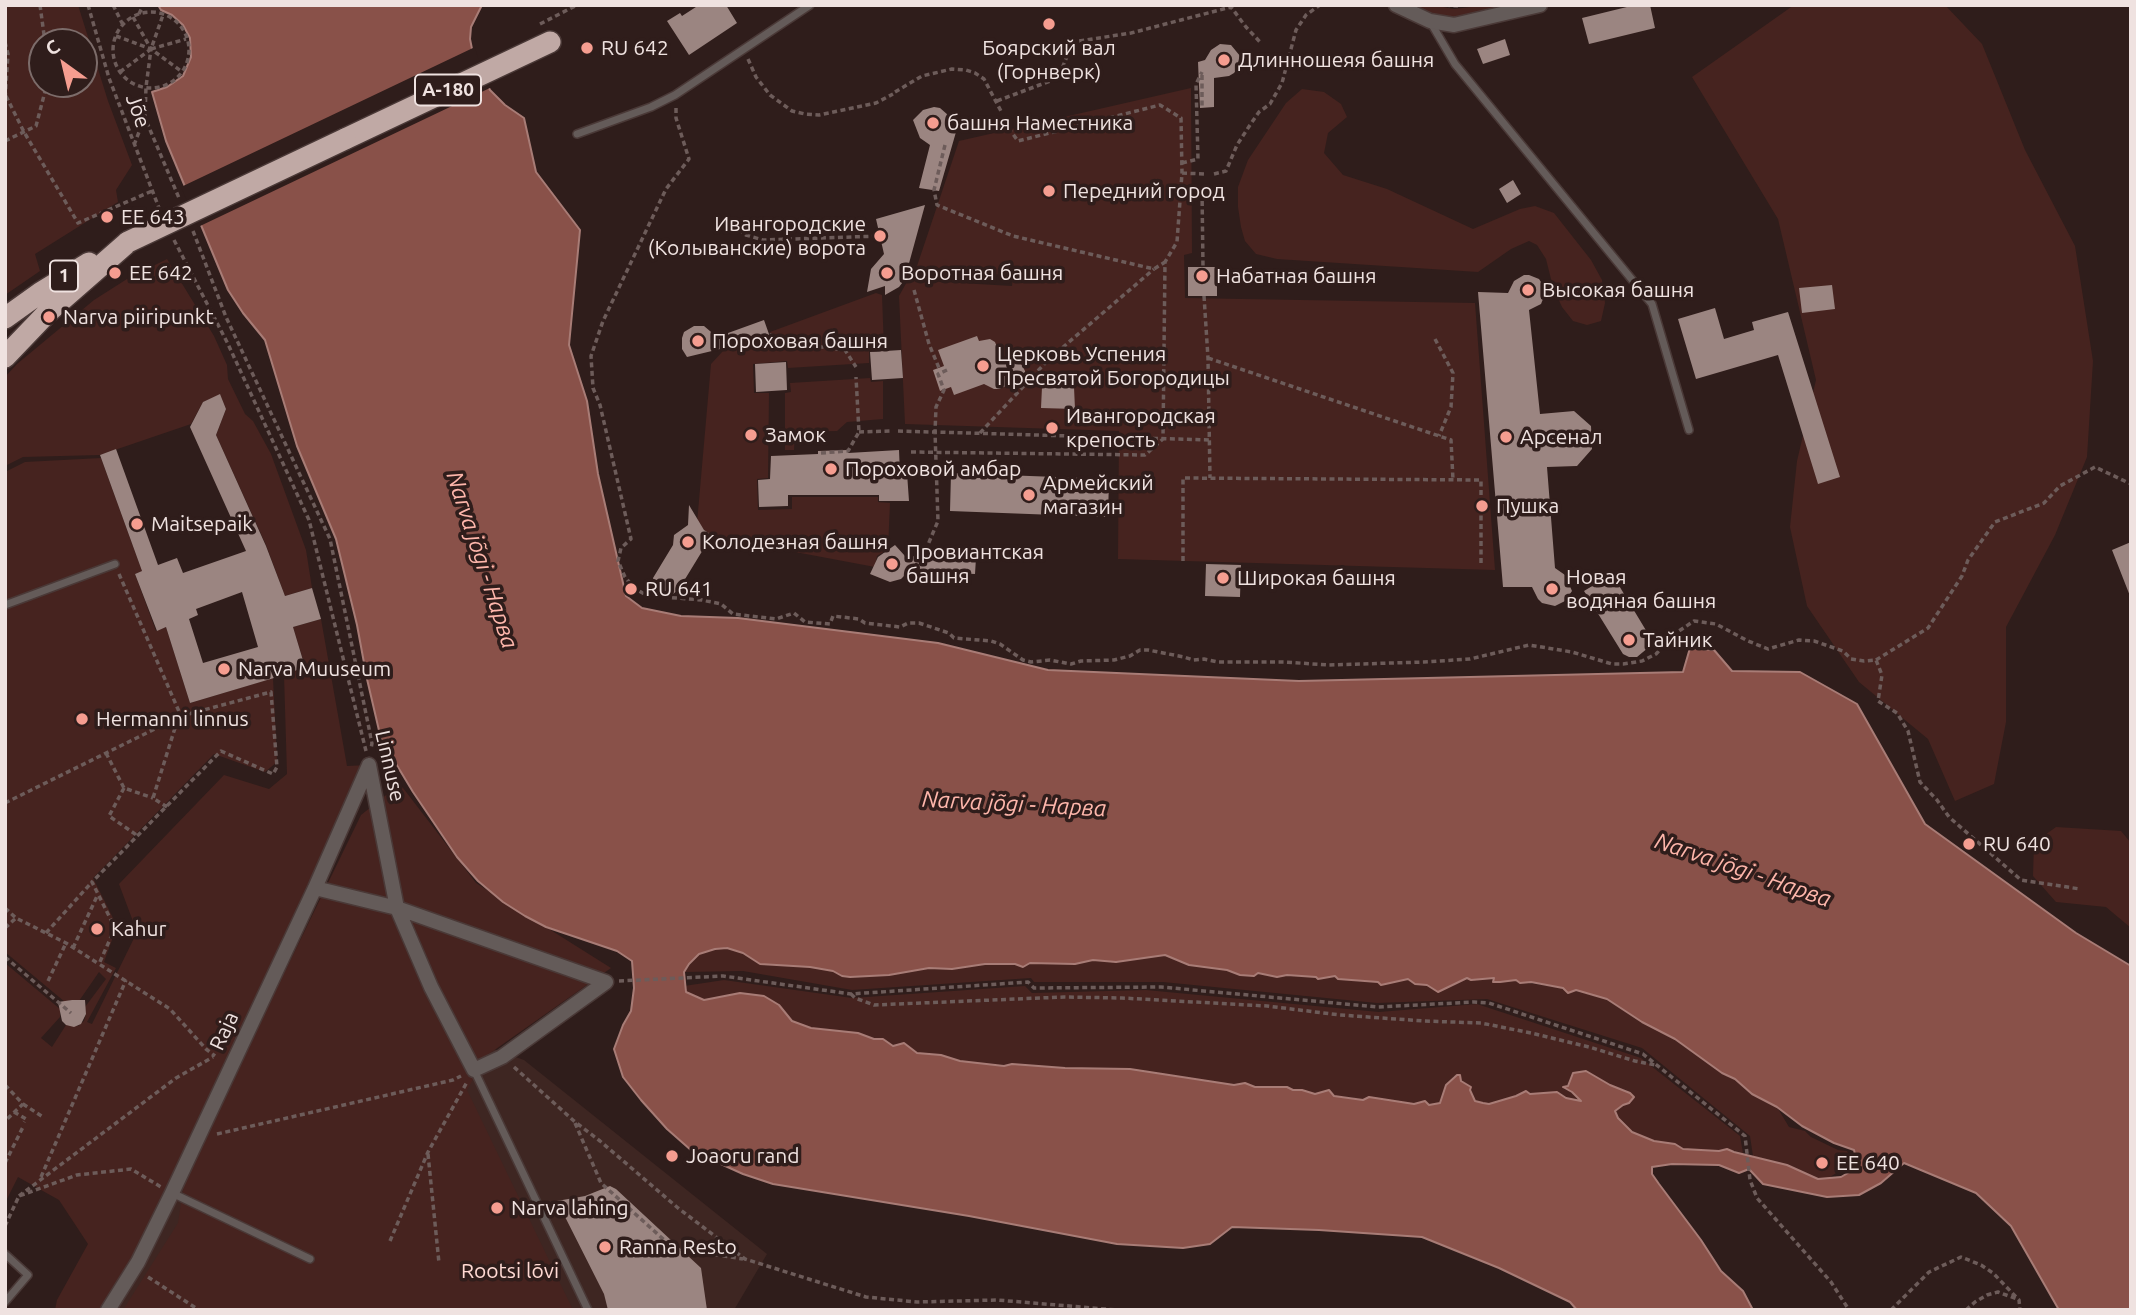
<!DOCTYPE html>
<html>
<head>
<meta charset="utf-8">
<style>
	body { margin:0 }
	#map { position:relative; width:2136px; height:1315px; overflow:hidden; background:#2f1d1b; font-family:Ubuntu,sans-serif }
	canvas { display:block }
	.frame { position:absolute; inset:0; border:7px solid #efe2e0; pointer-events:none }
	.north { position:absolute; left:28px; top:28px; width:70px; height:70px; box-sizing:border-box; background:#2f1d1b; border:2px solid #7c6c6a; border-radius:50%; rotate:326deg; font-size:19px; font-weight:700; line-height:28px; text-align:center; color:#efe2e0 }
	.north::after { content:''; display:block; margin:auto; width:24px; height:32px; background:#f59d90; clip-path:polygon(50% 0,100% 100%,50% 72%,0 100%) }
</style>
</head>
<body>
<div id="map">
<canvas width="2136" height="1315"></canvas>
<div class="frame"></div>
<div class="north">С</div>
</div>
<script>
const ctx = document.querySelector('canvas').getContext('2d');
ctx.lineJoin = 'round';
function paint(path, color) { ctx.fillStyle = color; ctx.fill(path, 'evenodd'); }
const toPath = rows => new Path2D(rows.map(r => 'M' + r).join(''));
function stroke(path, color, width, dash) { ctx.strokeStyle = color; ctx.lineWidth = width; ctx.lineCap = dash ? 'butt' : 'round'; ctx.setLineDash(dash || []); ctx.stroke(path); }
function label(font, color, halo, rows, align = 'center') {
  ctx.font = font + ' Ubuntu,sans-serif'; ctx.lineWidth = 7; ctx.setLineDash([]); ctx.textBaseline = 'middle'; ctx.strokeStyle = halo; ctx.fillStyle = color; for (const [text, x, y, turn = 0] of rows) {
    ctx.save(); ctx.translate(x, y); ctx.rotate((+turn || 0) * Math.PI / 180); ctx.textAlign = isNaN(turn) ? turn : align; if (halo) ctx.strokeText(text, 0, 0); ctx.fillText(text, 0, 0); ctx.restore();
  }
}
paint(toPath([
	[276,971,524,1060,767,1254,734,1310,104,1310]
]), '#3e2622');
paint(toPath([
	[5,5,78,5,108,101,132,165,116,190,118,202,35,254,40,271,5,295],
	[42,42,84,42,84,84,42,84],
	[1409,5,1433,5,1454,9,1487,5,1525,5,1454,19,1433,16],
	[1794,5,1945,5,1982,44,2025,150,2075,246,2093,361,2087,457,2055,535,2006,627,2006,722,1994,784,1955,801,1928,739,1859,682,1807,606,1790,527,1797,461,1816,380,1778,219,1692,77],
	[1191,88,1192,253,1184,255,1185,298,1475,303,1495,570,1118,559,1119,431,905,424,899,296,908,280,1012,286,1013,276,917,266,959,141],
	[1302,89,1324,92,1341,104,1347,117,1328,133,1324,153,1343,175,1387,189,1473,229,1520,209,1535,206,1554,213,1591,260,1602,280,1605,303,1601,321,1587,325,1573,321,1562,307,1553,287,1546,259,1537,245,1529,241,1511,249,1478,272,1277,259,1256,254,1245,241,1241,227,1238,207,1238,187,1248,160,1286,103],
	[167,259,214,336,227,365,228,379,245,414,253,421,271,454,306,550,312,588,285,596,266,545,216,435,226,409,220,395,203,402,191,424,100,455,23,457,5,466,5,377,17,364,94,300,127,279],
	[876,293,882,295,884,349,869,351,869,363,788,368,787,361,753,364,754,393,769,393,768,478,757,479,758,510,792,509,792,497,878,497,878,502,890,503,888,549,877,556,875,567,710,536,697,523,711,364,723,351,772,340,770,332],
	[870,378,871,382,883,381,883,419,847,422,837,431,795,432,794,450,785,450,785,393,791,392,790,383],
	[101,458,142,571,135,574,156,631,166,627,190,703,273,678,277,762,265,772,214,754,93,878,117,926,104,962,116,968,87,1022,92,1024,137,932,119,884,224,775,269,789,287,774,284,675,305,666,293,627,321,619,347,766,369,765,315,888,108,1310,55,1310,57,1300,88,1244,59,1200,18,1177,5,1203,5,963,60,1009,60,1017,41,1038,52,1047,66,1025,78,1026,84,1021,86,1014,85,1007,106,979,99,972,79,1001,72,1000,65,1002,5,952,5,472,25,462],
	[400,784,476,883,611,968,486,1056,467,1090,573,1310,123,1310,178,1223,185,1177,361,815],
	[2056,827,2121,831,2131,843,2131,928,2106,907,2056,902,2033,876,2034,843],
	[727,948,743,953,760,964,810,967,833,971,842,976,850,977,929,968,952,969,985,964,1015,964,1026,966,1030,963,1075,964,1093,960,1116,962,1165,955,1189,965,1227,970,1254,976,1258,973,1277,977,1287,975,1309,977,1335,976,1354,981,1379,982,1381,985,1408,979,1415,984,1427,985,1433,990,1443,990,1467,978,1495,979,1494,982,1516,980,1527,983,1563,988,1607,999,1642,1022,1675,1039,1722,1073,1735,1079,1752,1094,1777,1107,1789,1127,1805,1131,1811,1137,1838,1150,1847,1151,1852,1160,1847,1166,1827,1179,1818,1179,1787,1165,1753,1156,1750,1136,1642,1048,1487,999,1377,1003,1163,982,1034,982,1031,978,852,990,743,971,684,972,699,954,715,949],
	[724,980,852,998,1025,986,1032,993,1146,990,1379,1012,1477,1004,1641,1058,1740,1136,1743,1153,1727,1149,1719,1151,1683,1149,1675,1144,1654,1141,1632,1132,1618,1118,1615,1111,1623,1105,1629,1103,1634,1097,1626,1090,1610,1085,1586,1071,1564,1089,1572,1092,1583,1101,1566,1098,1556,1092,1529,1094,1526,1091,1516,1096,1489,1104,1483,1103,1475,1102,1470,1090,1471,1087,1454,1076,1446,1085,1442,1100,1440,1103,1429,1105,1386,1101,1369,1097,1364,1100,1350,1097,1334,1096,1329,1090,1315,1094,1302,1090,1293,1090,1287,1087,1255,1087,1245,1083,1234,1085,1130,1069,1101,1070,986,1064,960,1061,941,1055,917,1053,904,1043,893,1046,883,1039,874,1039,858,1033,811,1028,792,1021,779,1005,764,996,740,993,704,1000,686,992,684,989,684,986]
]), '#46231f');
const water = toPath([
	[158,5,482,5,471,27,470,39,474,59,490,90,505,105,524,118,536,172,580,230,569,345,587,401,598,474,626,596,642,608,681,616,738,618,938,643,1048,670,1299,681,1683,672,1690,648,1714,650,1732,671,1800,672,1857,704,1925,824,2076,933,2131,966,2131,1310,2059,1310,2011,1226,1976,1193,1904,1163,1881,1183,1859,1195,1827,1197,1763,1184,1749,1169,1739,1173,1719,1165,1672,1164,1652,1167,1652,1174,1659,1184,1701,1240,1721,1271,1743,1291,1753,1310,1577,1310,1570,1302,1499,1268,1422,1237,1319,1230,1232,1227,1210,1244,1183,1248,1117,1244,969,1216,773,1184,743,1174,692,1151,667,1129,641,1100,623,1077,614,1049,623,1025,631,1011,634,988,632,961,617,951,546,927,525,916,503,902,478,881,457,857,413,792,381,739,367,679,357,625,336,539,297,446,265,340,243,313,228,290,166,141,152,92,167,87,183,76,191,57,190,38,183,25,172,15,161,10,158,5],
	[727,948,743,953,760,964,810,967,833,971,842,976,850,977,889,975,929,968,952,969,985,964,1015,964,1023,967,1030,963,1075,964,1093,960,1116,962,1165,955,1189,965,1227,970,1240,975,1254,976,1258,973,1277,977,1287,975,1316,977,1318,979,1335,976,1338,979,1378,982,1381,985,1408,979,1415,984,1427,985,1438,992,1467,978,1471,980,1494,978,1493,982,1500,982,1516,980,1520,983,1531,982,1563,988,1568,993,1576,990,1607,999,1642,1022,1675,1039,1722,1073,1735,1079,1752,1094,1777,1107,1802,1126,1834,1143,1854,1150,1857,1163,1853,1170,1841,1177,1818,1179,1787,1165,1734,1152,1727,1149,1719,1151,1683,1149,1675,1144,1654,1141,1632,1132,1618,1118,1615,1111,1623,1105,1629,1103,1634,1097,1630,1093,1610,1085,1586,1071,1573,1073,1568,1086,1563,1087,1572,1092,1581,1101,1566,1098,1557,1092,1530,1094,1526,1091,1516,1096,1489,1104,1483,1103,1475,1101,1470,1090,1471,1087,1461,1081,1460,1075,1457,1075,1446,1085,1440,1103,1429,1105,1425,1101,1414,1104,1369,1097,1363,1100,1334,1096,1329,1090,1315,1094,1302,1090,1293,1090,1287,1087,1255,1087,1245,1083,1234,1085,1130,1069,1065,1068,1012,1064,1004,1066,960,1061,941,1055,917,1053,904,1043,893,1046,883,1039,874,1039,858,1033,811,1028,792,1021,779,1005,764,996,740,993,704,1000,686,992,684,972,689,964,699,954,715,949,727,948]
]);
paint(water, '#895149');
stroke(water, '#a87c76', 2);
paint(toPath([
	[475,47,478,58,492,87,198,227,181,187]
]), '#2f1d1b');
paint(toPath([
	[699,5,726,5,737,23,689,55,667,21,680,13,682,16],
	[1635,5,1650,5,1655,28,1589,44,1582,18],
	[1505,39,1510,55,1483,64,1477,49],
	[1220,44,1231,45,1245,62,1240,65,1234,73,1229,76,1214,78,1214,107,1200,108,1198,62,1205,60,1211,50],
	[934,107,940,108,948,115,956,132,939,191,919,188,930,145,920,138,913,120,923,110],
	[1513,180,1521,194,1507,203,1499,189],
	[925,205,908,267,914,268,899,287,885,295,885,286,867,292,871,269,884,254,876,219],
	[1188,267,1217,267,1217,296,1188,296],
	[1524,275,1529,275,1539,279,1545,288,1545,294,1541,304,1529,310,1540,414,1574,411,1591,426,1592,449,1577,466,1547,467,1555,568,1565,575,1572,591,1565,601,1555,606,1542,603,1538,599,1532,587,1503,587,1478,292,1508,293,1514,281],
	[1832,285,1835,309,1802,313,1799,288],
	[1715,308,1724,339,1754,330,1752,322,1788,312,1840,477,1818,484,1778,355,1696,379,1678,319],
	[764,320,770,337,687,357,682,349,682,338,684,332,694,326,704,326,717,337],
	[977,336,979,341,990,339,995,342,1003,363,1016,362,1022,365,1025,371,1025,378,999,389,994,389,984,384,954,395,951,387,940,391,933,370,944,366,938,350],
	[901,350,903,378,872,380,870,352],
	[786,362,787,390,756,392,755,364],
	[1042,387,1074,387,1075,409,1041,408],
	[220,394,226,409,216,435,266,546,285,596,312,588,321,619,293,627,305,667,284,675,190,703,166,627,157,631,135,574,142,571,100,455,116,449,158,565,177,558,183,573,246,551,190,427,203,402],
	[242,592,258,647,203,663,189,619,198,615,196,609],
	[848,450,848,453,899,450,900,474,907,473,909,501,879,501,879,495,788,495,788,506,759,507,758,480,770,479,771,456,818,454,818,451],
	[951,473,1109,479,1108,517,950,511],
	[689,505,704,530,712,535,679,589,672,595,663,595,655,590,653,578,673,545,674,535,688,525],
	[2131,542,2131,595,2130,596,2112,550],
	[895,545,905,556,976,558,975,574,909,571,901,579,890,582,870,574,878,557],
	[1206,564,1241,565,1240,597,1205,596],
	[1612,574,1650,637,1649,647,1637,657,1629,657,1623,654,1584,591],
	[72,1000,85,1000,86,1014,81,1024,74,1027,66,1025,62,1021,58,1002],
	[610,1186,616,1189,701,1268,707,1310,608,1310,604,1294,557,1201,585,1196]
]), '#9b8581');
const lane = toPath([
	[1431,23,1455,64,1652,304,1689,430],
	[577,134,651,107,675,95,810,5],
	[5,605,115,564],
	[474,1070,588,1310],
	[172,1193,310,1259],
	[5,1254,28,1275,5,1302]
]);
const street = toPath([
	[1396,5,1430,21,1454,25,1540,5],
	[315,888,397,908,606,982,502,1057,474,1070,431,987,397,908,369,765],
	[108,1310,138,1262,172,1193,315,888,369,765]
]);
const highway = toPath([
	[345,139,550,42],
	[5,318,40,293,89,263],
	[5,357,48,312,128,242]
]);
stroke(lane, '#4a3937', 10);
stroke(street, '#4a3937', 17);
stroke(highway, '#4a3937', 24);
stroke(toPath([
	[40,5,45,42],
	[88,5,109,78,159,208],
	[113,5,123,25],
	[1445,5,1458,6],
	'113 50a38 38 0 1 1 76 0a38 38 0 1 1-76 0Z',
	[139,14,143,5],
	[133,17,151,49,146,87,145,118,179,198],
	[540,24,577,5],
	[116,36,151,49,181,71],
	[5,42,8,54,5,101],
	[151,49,186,39],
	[748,59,756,77,770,95,792,111,805,114,819,115,876,103,893,94],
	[120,72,151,49,163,15],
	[1202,75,1202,108],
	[895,92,922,76,952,69,966,70,975,73,984,79,1002,113],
	[6,96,24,132,78,223,152,191],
	[997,101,1058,78,1073,42,1131,33,1231,7,1246,27,1260,42],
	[676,108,676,118,689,159,666,189,603,321,591,356,593,388,600,405,631,539,621,548,618,561,625,577,634,588,646,595,654,594,663,597,702,600,721,604,733,614,776,619,794,613,805,622,830,624,833,616,859,619,865,623,900,627,908,623,919,623,949,633,954,638,991,641,1000,644,1023,660,1031,662,1050,660,1071,664,1081,661,1114,660,1130,656,1140,650,1148,650,1184,657,1193,660,1204,659,1218,662,1284,662,1328,665,1424,662,1470,659,1529,645,1572,652,1612,664,1623,664,1642,661,1656,654,1676,633,1694,621,1716,624,1748,641,1768,649,1799,640,1814,641,1843,651,1851,659,1864,661,1876,660,1882,675,1878,701,1897,713,1908,731,1920,782,1937,800,1949,817,2021,880,2080,889],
	[5,141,36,126,47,84],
	[134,145,144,119],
	[945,145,934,190,937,205,1013,236,1154,269,1165,262],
	[1182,163,1198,159,1196,84,1202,72],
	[1182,173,1204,174],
	[1214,174,1226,171,1237,145,1250,125,1259,112,1270,104,1282,83,1296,30,1306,15,1320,5],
	[1180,187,1202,189,1203,267],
	[732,224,746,235,763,240,880,236],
	[193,231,226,317,330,539,372,743,371,749],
	[174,240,228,344,309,520,366,751],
	[914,290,929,344,939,368],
	[1204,296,1208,358,1210,478],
	[1435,339,1453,373,1451,407,1439,436],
	[728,343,768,334,791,343,845,350,856,367],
	[1208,358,1451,440,1453,480],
	[947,370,938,374,944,390,936,407,935,432,938,521,924,554,926,559,972,561],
	[898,431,1209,440],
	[859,432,890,431],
	[980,433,1048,360,1154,269],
	[911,452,1145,455,1163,439,1165,262,1177,242,1182,173,1181,118,1160,105,1018,141,1004,122],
	[821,453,848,451,859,432,856,377],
	[1183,561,1183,478,1481,480,1481,563],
	[119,574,181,716],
	[1876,660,1928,628,1962,576,1968,560,1995,522,2044,503,2060,486,2095,467,2131,484],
	[106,753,124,788,153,798],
	[124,788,109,816,138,836],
	[5,803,181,716,271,692,277,767,273,774,221,751,92,882,115,928,99,964,170,1009,206,1049,215,1056],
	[167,807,153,798,175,728,181,716],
	[5,908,16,918,66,943,99,964],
	[5,928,16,918],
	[46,933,92,882],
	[73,948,98,894],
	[5,957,71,1013],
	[48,981,66,943],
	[619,981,723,976,851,994,1028,982,1034,988,1161,987,1378,1007,1474,1002,1489,1003,1643,1054,1745,1136,1750,1180,1757,1198,1831,1282,1849,1310],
	[851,994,855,998,874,1005,1064,997,1122,998,1267,1006,1340,1015,1424,1021,1481,1023,1531,1033,1589,1047,1635,1061,1655,1065],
	[514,1067,574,1121,600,1141,678,1208,745,1259,866,1297,917,1302,997,1300,1117,1310],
	[5,1085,23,1104,5,1121],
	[23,1104,43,1117],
	[14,1112,26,1119,24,1122],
	[575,1123,601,1183,673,1248,743,1259],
	[217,1134,453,1080,461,1076],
	[428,1154,439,1263],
	[5,1163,23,1127],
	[41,1177,126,980],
	[19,1196,176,1078,213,1057],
	[5,1226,19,1196,77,1175,131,1169,161,1187],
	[390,1241,428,1152,467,1082],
	[148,1277,199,1310],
	[1891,1310,1929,1272,1961,1257,1981,1265,1993,1273,2019,1300,2020,1310],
	[1966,1310,1975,1302,1987,1295,1998,1292,2017,1299]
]), '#6d5c5a', 3.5, [5, 3.5]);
stroke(lane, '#645b59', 7);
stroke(street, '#645b59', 14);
stroke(highway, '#c0a9a5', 21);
const highwayBridge = toPath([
	[128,242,345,139]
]);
stroke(highwayBridge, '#4a3937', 24, []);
stroke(highwayBridge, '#c0a9a5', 21);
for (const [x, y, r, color] of [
	[1049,24,7,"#f59d90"],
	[587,48,7,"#f59d90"],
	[1224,60,7,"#f59d90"],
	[933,123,7,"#f59d90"],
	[1049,191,7,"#f59d90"],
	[107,217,7,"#f59d90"],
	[880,236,7,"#f59d90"],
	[115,273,7,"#f59d90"],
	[887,273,7,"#f59d90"],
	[1202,276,7,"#f59d90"],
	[1528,290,7,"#f59d90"],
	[49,317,7,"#f59d90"],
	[698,341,7,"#f59d90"],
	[983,366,7,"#f59d90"],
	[1052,428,7,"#f59d90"],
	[751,435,7,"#f59d90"],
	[1506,437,7,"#f59d90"],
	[831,469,7,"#f59d90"],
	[1029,495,7,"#f59d90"],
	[1482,506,7,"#f59d90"],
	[137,524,7,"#f59d90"],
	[688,542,7,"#f59d90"],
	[892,564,7,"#f59d90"],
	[1223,578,7,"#f59d90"],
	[631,589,7,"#f59d90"],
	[1552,589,7,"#f59d90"],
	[1629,640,7,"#f59d90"],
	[224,669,7,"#f59d90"],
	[82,719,7,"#f59d90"],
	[1969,844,7,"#f59d90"],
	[97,929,7,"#f59d90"],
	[672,1156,7,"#f59d90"],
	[1822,1163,7,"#f59d90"],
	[497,1208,7,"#f59d90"],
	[605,1247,7,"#f59d90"]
]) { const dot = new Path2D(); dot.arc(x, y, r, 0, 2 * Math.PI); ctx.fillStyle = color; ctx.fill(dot); stroke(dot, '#2f1d1b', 2.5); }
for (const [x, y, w] of [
	[448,90,66],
	[64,276,28]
]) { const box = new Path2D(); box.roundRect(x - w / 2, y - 15.5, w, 31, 5); ctx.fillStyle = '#2f1d1b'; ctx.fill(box); stroke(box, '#efe2e0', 2); }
label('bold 19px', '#efe2e0', null, [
	["А-180",448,90],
	["1",64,276]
]);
label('21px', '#efe2e0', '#2f1d1b', [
	["RU 642",601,48],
	["Боярский вал",1049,48,"center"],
	["(Горнверк)",1049,72,"center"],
	["Длинношеяя башня",1238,60],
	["башня Наместника",947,123],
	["Передний город",1063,191],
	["EE 643",121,217],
	["Ивангородские",866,224,"right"],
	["(Колыванские) ворота",866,248,"right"],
	["EE 642",129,273],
	["Воротная башня",901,273],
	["Набатная башня",1216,276],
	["Высокая башня",1542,290],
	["Narva piiripunkt",63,317],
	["Пороховая башня",712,341],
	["Церковь Успения",997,354],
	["Пресвятой Богородицы",997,378],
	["Ивангородская",1066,416],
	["крепость",1066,440],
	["Замок",765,435],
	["Арсенал",1520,437],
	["Пороховой амбар",845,469],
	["Армейский",1043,483],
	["магазин",1043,507],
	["Пушка",1496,506],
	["Maitsepaik",151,524],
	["Колодезная башня",702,542],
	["Провиантская",906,552],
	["башня",906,576],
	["Новая",1566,577],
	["водяная башня",1566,601],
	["Широкая башня",1237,578],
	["RU 641",645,589],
	["Тайник",1643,640],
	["Narva Muuseum",238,669],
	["Hermanni linnus",96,719],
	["RU 640",1983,844],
	["Kahur",111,929],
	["Joaoru rand",686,1156],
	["EE 640",1836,1163],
	["Narva lahing",511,1208],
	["Ranna Resto",619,1247]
], 'left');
label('21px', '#efe2e0', '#2f1d1b', [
	["Jõe",138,111,70],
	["Linnuse",390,766,77],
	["Raja",224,1031,-65]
]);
label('21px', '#ffd9d3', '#2f1d1b', [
	["Rootsi lõvi",510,1271]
]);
label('italic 23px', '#feb6ab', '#2f1d1b', [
	["Narva jõgi - Нарва",482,560,72],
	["Narva jõgi - Нарва",1014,804,3],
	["Narva jõgi - Нарва",1743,870,19]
]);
</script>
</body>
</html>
